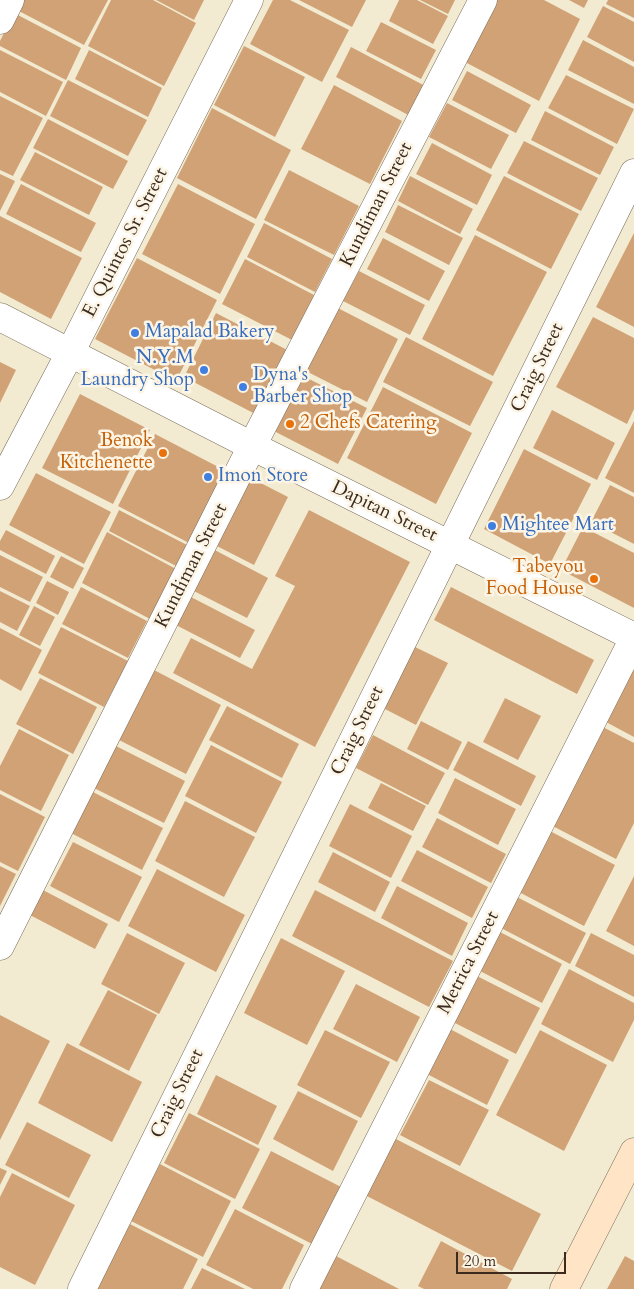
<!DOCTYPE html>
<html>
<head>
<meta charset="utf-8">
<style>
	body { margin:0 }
	#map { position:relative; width:634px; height:1289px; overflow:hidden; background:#f2ebd1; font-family:Cardo,serif }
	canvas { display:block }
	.scale { position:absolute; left:456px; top:1252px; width:110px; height:22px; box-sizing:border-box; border:2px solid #3b2a1e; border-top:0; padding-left:6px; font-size:15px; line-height:18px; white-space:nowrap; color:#3b2a1e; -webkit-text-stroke:4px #fcf5e5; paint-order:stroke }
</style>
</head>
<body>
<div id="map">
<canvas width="634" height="1289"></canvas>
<div class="scale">20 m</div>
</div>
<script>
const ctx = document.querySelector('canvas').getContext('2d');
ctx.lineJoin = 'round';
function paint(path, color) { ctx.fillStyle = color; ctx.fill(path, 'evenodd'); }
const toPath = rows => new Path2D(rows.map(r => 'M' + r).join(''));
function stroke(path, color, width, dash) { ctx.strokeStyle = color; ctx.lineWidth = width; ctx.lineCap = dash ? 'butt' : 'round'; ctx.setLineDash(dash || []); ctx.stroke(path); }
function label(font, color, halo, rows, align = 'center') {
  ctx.font = font + ' Cardo,serif'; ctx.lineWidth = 5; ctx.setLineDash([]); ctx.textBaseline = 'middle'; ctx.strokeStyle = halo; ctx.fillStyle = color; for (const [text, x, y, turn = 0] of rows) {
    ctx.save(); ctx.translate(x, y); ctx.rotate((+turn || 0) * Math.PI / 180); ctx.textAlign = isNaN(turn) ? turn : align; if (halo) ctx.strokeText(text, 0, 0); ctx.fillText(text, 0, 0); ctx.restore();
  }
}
paint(toPath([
	[19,0,108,0,84,45,15,9],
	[111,0,153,0,196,23,164,86,88,46],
	[156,0,204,0,194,20],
	[273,0,290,0,349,30,322,82,250,44],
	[299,0,366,0,352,27],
	[399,0,417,0,448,16,433,44,389,21],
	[420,0,455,0,448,14],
	[497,0,544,0,580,19,539,101,465,62],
	[569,0,588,0,584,8],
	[608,0,634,0,634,18,606,4],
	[603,6,634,22,634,62,587,37],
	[14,13,81,48,66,80,0,46,0,41],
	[381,22,436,50,421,79,366,51],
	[583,40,634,67,634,104,568,70],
	[244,46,305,77,275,137,214,105],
	[351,47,429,88,414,118,336,77],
	[0,50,63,82,46,116,0,92],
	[89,50,162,88,148,117,75,79],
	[467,71,531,105,516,133,452,100],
	[566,75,634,109,617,144,548,108],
	[68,80,147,120,128,156,50,116],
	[334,85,402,121,370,184,301,149],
	[0,96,43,118,13,176,0,170],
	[447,103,509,135,491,169,429,137],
	[212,108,291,150,256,219,177,178],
	[545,111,614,147,600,175,531,140],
	[48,119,128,161,113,189,33,148],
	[524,141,598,178,581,211,507,173],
	[432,143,492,175,477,205,416,174],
	[35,152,103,187,89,215,20,180],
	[289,170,359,206,334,255,264,220],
	[0,174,15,181,0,211],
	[410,176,473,209,460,234,398,201],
	[504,176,579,214,551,269,476,230],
	[21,184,96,223,81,252,6,214],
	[178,184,255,224,220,294,142,254],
	[398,205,463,238,449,265,385,232],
	[0,216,82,258,51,319,0,292],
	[264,223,332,259,315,292,247,257],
	[634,233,634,327,596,307],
	[475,235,547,272,493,376,422,339],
	[383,238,445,271,429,301,367,269],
	[137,258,217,300,176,381,95,339],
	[245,259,314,295,292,340,222,304],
	[359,271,425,305,410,335,343,301],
	[332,305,398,339,367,402,300,368],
	[216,313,293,353,261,417,184,377],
	[593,317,634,338,634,409,627,424,556,387],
	[406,337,493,382,470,426,383,382],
	[0,362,16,370,0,403],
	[297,373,367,408,338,464,268,428],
	[383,387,472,433,436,504,347,458],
	[80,394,150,430,113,504,42,468],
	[552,410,615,443,597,480,533,448],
	[634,421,634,493,605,478],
	[155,434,228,472,191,544,118,506],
	[524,449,591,484,550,564,484,529],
	[36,473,111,512,84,564,9,525],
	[243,474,288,497,254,565,209,542],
	[610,485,634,497,634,544,591,522],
	[119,510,189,546,178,567,109,531],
	[309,510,410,562,315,747,173,673,191,638,252,669,295,586,275,576],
	[583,527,634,553,634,608,561,570],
	[6,530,55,556,46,574,0,550,0,541],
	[107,532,176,569,150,619,82,583],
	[209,547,268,578,247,618,188,588],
	[0,555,43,577,30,602,0,587],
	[61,556,84,568,73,589,50,577],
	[47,581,69,592,58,615,36,603],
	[81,587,147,621,128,658,62,624],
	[451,587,594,660,577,694,434,620],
	[0,591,30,606,17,631,0,622],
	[189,596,255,630,240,658,174,624],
	[34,606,55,617,40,646,19,635],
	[61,627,128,661,104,707,38,673],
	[0,628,42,650,21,691,0,679],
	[415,647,448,663,416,725,383,708],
	[154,670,221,705,186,774,119,740],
	[632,670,634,671,634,737,606,722],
	[40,678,97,707,73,754,16,724],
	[505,698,541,716,518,760,483,742],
	[227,706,299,744,282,778,209,740],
	[421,721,462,742,448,770,407,749],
	[595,723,634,743,634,823,616,859,545,822],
	[19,729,69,755,41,811,0,790,0,766],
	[373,735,445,773,428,805,356,768],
	[468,741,536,776,521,806,453,770],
	[211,745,282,782,256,833,185,796],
	[116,746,185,781,164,823,94,788],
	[455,778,516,809,498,845,438,813],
	[381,783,426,806,413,831,368,808],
	[93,792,163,828,142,870,71,833],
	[0,794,45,817,18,871,0,862],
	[185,801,255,837,224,897,155,861],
	[350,804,412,836,391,878,329,846],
	[437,818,506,854,491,883,422,847],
	[548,830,615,865,584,926,517,891],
	[73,842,142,877,119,922,50,886],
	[417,850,488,887,472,918,401,881],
	[333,852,390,882,375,912,318,882],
	[0,866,16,874,0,906],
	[157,869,245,915,216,972,128,926],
	[634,876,634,946,606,931],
	[397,886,468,923,452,956,381,918],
	[41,889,108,924,95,949,28,914],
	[315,890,453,961,429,1007,292,936],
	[517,897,586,933,570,964,501,928],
	[500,932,562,964,542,1003,480,971],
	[127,933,185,963,159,1014,101,984],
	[591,933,634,955,634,997,575,966],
	[281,938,345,971,307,1045,244,1013],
	[569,969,634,1003,634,1020,613,1062,541,1024],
	[477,976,540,1008,516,1054,453,1022],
	[356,984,420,1017,397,1062,333,1029],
	[108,990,157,1015,129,1071,79,1045],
	[0,1015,50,1041,0,1140],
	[450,1029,509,1060,487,1105,427,1074],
	[325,1030,390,1062,361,1118,297,1085],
	[540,1030,607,1065,564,1151,496,1115],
	[67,1043,142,1082,112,1142,38,1103],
	[216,1075,277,1106,258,1145,197,1114],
	[429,1080,489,1110,460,1166,400,1135],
	[298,1091,358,1121,333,1171,273,1139],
	[189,1113,260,1149,235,1199,164,1163],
	[27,1122,91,1155,69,1198,5,1165],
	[394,1138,541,1214,512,1271,365,1195],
	[271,1151,345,1189,316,1246,242,1208],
	[160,1164,231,1201,203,1257,131,1221],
	[0,1168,7,1171,0,1185],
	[12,1173,75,1205,35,1285,0,1267,0,1197],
	[235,1209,304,1245,282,1289,253,1289,206,1265],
	[126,1222,198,1259,183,1289,92,1289],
	[441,1241,512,1279,507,1289,424,1289,418,1286],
	[336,1256,399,1289,319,1289],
	[625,1256,634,1261,634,1289,607,1289],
	[202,1268,245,1289,191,1289]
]), '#d1a276');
const minor = toPath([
	[0,20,10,0],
	[0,486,70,353,249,0],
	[0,946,252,446,483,0],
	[82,1289,634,173],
	[304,1289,634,638]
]);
const tertiary = toPath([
	[0,317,252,446,634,637]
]);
const secondary = toPath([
	[564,1289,634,1152]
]);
stroke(minor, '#7b6e5d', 29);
stroke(tertiary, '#7b6e5d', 29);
stroke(secondary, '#7b6e5d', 29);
stroke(minor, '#fff', 28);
stroke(tertiary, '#fff', 28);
stroke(secondary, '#ffe4c6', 28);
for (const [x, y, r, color] of [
	[135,333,5,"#3f7fe0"],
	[204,370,5,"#3f7fe0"],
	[243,387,5,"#3f7fe0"],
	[290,424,5,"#e8710a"],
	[163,453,5,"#e8710a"],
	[208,477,5,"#3f7fe0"],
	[492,526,5,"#3f7fe0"],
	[594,579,5,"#e8710a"]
]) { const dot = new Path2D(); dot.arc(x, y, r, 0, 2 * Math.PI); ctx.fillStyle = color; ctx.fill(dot); stroke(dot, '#fcf5e5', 2); }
label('19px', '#3b2a1e', '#fcf5e5', [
	["Kundiman Street",377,205,-63],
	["E. Quintos Sr. Street",126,243,-63],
	["Craig Street",538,368,-64],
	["Dapitan Street",384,512,26],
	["Kundiman Street",192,566,-63],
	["Craig Street",358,731,-64],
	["Metrica Street",469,963,-63],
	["Craig Street",178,1094,-64]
]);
label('19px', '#366cbe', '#fcf5e5', [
	["Mapalad Bakery",145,333],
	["N.Y.M",194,359,"right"],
	["Laundry Shop",194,381,"right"],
	["Dyna's",253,376],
	["Barber Shop",253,398],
	["Imon Store",218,477],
	["Mightee Mart",502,526]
], 'left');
label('19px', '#c56008', '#fcf5e5', [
	["2 Chefs Catering",300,424,"left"],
	["Benok",153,442],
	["Kitchenette",153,464],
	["Tabeyou",584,568],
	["Food House",584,590]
], 'right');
</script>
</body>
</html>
